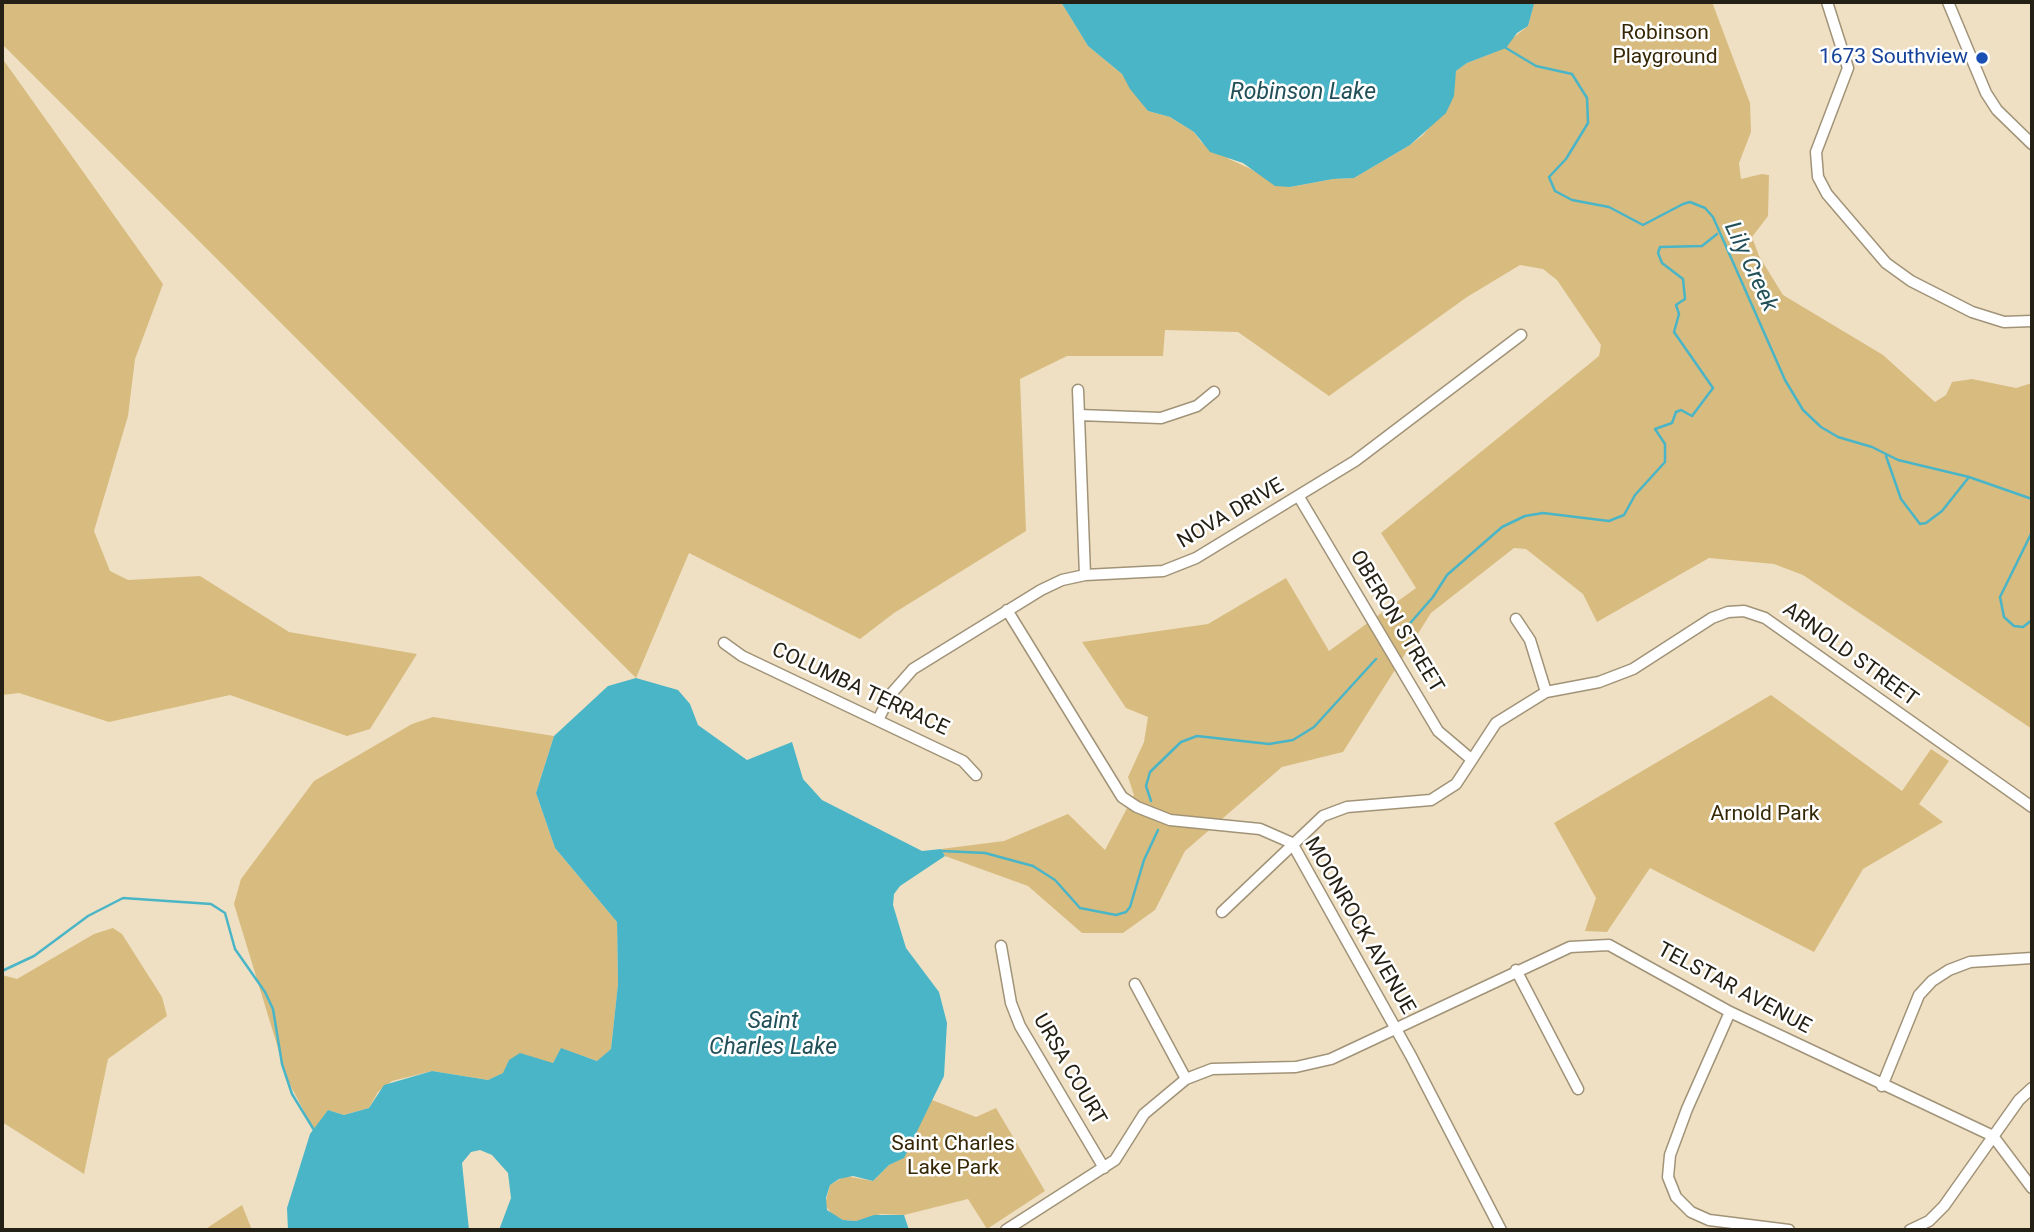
<!DOCTYPE html>
<html>
<head>
<meta charset="utf-8">
<style>
	body { margin:0 }
	#map { position:relative; width:2034px; height:1232px; overflow:hidden; background:#efe0c3; font-family:Roboto,sans-serif }
	canvas { display:block }
	.frame { position:absolute; inset:0; border:4px solid #252015; pointer-events:none }
</style>
</head>
<body>
<div id="map">
<canvas width="2034" height="1232"></canvas>
<div class="frame"></div>
</div>
<script>
const ctx = document.querySelector('canvas').getContext('2d');
ctx.lineJoin = 'round';
function paint(path, color) { ctx.fillStyle = color; ctx.fill(path, 'evenodd'); }
const toPath = rows => new Path2D(rows.map(r => 'M' + r).join(''));
function stroke(path, color, width, dash) { ctx.strokeStyle = color; ctx.lineWidth = width; ctx.lineCap = dash ? 'butt' : 'round'; ctx.setLineDash(dash || []); ctx.stroke(path); }
function label(font, color, halo, rows, align = 'center') {
  ctx.font = font + ' Roboto,sans-serif'; ctx.lineWidth = 5; ctx.setLineDash([]); ctx.textBaseline = 'middle'; ctx.strokeStyle = halo; ctx.fillStyle = color; for (const [text, x, y, turn = 0] of rows) {
    ctx.save(); ctx.translate(x, y); ctx.rotate((+turn || 0) * Math.PI / 180); ctx.textAlign = isNaN(turn) ? turn : align; if (halo) ctx.strokeText(text, 0, 0); ctx.fillText(text, 0, 0); ctx.restore();
  }
}
paint(toPath([
	[2,2,1061,2,1088,46,1122,74,1148,111,1170,117,1194,132,1201,142,1229,159,1290,187,1333,179,1354,178,1410,145,1423,135,1449,104,1456,71,1467,63,1495,52,1528,26,1534,2,1712,2,1750,103,1751,132,1739,163,1741,179,1762,174,1769,175,1768,216,1752,237,1759,256,1783,295,1883,355,1935,402,1946,395,1952,382,1972,379,2016,388,2032,383,2032,729,1803,575,1774,564,1709,558,1597,622,1583,594,1526,549,1514,548,1431,613,1343,752,1282,767,1185,851,1155,910,1123,933,1082,933,1028,886,945,856,941,849,1004,841,1068,814,1105,850,1134,795,1128,777,1144,742,1148,717,1126,708,1082,642,1208,624,1286,578,1329,651,1416,588,1381,533,1599,356,1601,345,1557,280,1543,269,1520,265,1467,297,1329,396,1238,332,1165,330,1163,356,1067,356,1020,379,1026,531,894,613,860,639,689,553,636,678,2,44],
	[2,58,163,284,135,359,128,416,94,531,110,571,128,580,200,576,289,632,417,654,370,729,347,736,230,695,109,722,19,693,2,695],
	[1771,695,1902,791,1931,749,1949,761,1919,804,1943,822,1863,869,1814,952,1650,868,1607,932,1585,931,1596,898,1554,823],
	[433,717,554,736,536,793,555,848,617,922,618,984,611,1049,598,1061,561,1049,553,1063,509,1060,504,1073,488,1080,432,1071,392,1081,378,1092,369,1108,344,1115,328,1110,314,1130,288,1081,234,904,241,879,314,781,412,724],
	[113,928,122,934,162,997,167,1016,108,1059,84,1174,2,1122,2,975,17,979,94,934],
	[932,1100,976,1117,996,1108,1045,1191,987,1229,968,1199,904,1215,881,1214,856,1221,843,1220,831,1213,825,1205,830,1185,845,1176,873,1181,889,1165,903,1158],
	[242,1205,252,1230,204,1230]
]), '#d8bb7f');
paint(toPath([
	[1061,2,1534,2,1534,4,1528,26,1517,33,1506,48,1467,63,1456,71,1454,96,1446,113,1410,145,1354,178,1333,179,1290,187,1275,186,1243,163,1210,152,1194,132,1170,117,1148,111,1130,89,1122,74,1088,46],
	[636,678,678,690,690,704,698,725,747,760,792,742,803,779,822,800,922,851,941,849,945,856,900,886,894,894,893,905,906,948,939,992,947,1023,944,1076,904,1158,889,1165,873,1181,853,1176,839,1179,830,1185,826,1198,827,1210,843,1220,856,1221,874,1215,904,1215,909,1230,589,1228,499,1230,511,1198,508,1173,492,1155,480,1150,471,1152,462,1163,469,1230,288,1230,287,1208,310,1134,328,1110,344,1115,369,1108,384,1085,432,1071,488,1080,503,1073,509,1060,520,1053,553,1063,561,1048,597,1061,611,1049,618,984,617,922,555,848,536,793,554,736,608,686]
]), '#4ab5c6');
stroke(toPath([
	[1506,48,1536,66,1572,74,1587,98,1588,123,1566,159,1549,177,1555,191,1572,200,1609,207,1643,225,1683,204,1690,202,1705,208,1713,217,1785,380,1803,410,1821,427,1838,437,1872,447,1898,460,1969,477,2032,499],
	[1886,456,1901,499,1920,524,1926,523,1942,511,1969,477],
	[2032,532,2000,597,2004,617,2014,626,2023,627,2032,620],
	[1398,637,1433,597,1447,575,1502,527,1525,516,1543,513,1609,521,1624,515,1635,495,1665,462,1665,444,1655,429,1672,423,1676,412,1681,410,1692,416,1713,388,1674,332,1679,314,1676,305,1685,299,1683,279,1662,263,1658,253,1660,247,1702,246,1717,234],
	[1151,801,1146,786,1150,772,1181,742,1197,736,1269,744,1293,740,1314,727,1376,659],
	[942,851,985,853,1033,866,1055,880,1080,908,1116,915,1126,912,1130,907,1144,860,1158,830],
	[2,971,34,956,88,916,123,898,211,904,225,913,235,949,265,992,273,1009,282,1064,292,1094,314,1130]
]), '#4ab5c6', 2.5);
const minor = toPath([
	[1827,2,1848,68,1816,152,1818,177,1827,194,1886,263,1911,281,1972,312,2004,322,2032,321],
	[1948,2,1986,93,1997,110,2032,144],
	[1078,390,1085,575],
	[1079,415,1161,418,1197,406,1214,392],
	[1299,497,1438,731,1471,759],
	[1007,610,1122,797,1137,807,1170,820,1260,829,1292,843,1411,1056,1501,1230],
	[1516,619,1530,640,1546,692],
	[724,643,742,656,963,761,976,775],
	[878,720,891,694,913,669,1041,590,1062,580,1085,575,1163,571,1196,558,1355,461,1521,335],
	[1222,912,1323,816,1347,807,1431,800,1456,784,1496,723,1546,692,1599,682,1633,669,1712,618,1728,612,1744,611,1765,618,2032,807],
	[1001,946,1011,1003,1020,1026,1104,1168],
	[1516,970,1578,1089],
	[1135,984,1186,1079],
	[1730,1012,1687,1109,1670,1155,1668,1177,1676,1197,1691,1212,1709,1220,1789,1230],
	[1882,1086,1919,995,1932,981,1949,970,1970,962,2032,958],
	[1006,1230,1115,1160,1144,1114,1186,1079,1212,1069,1296,1067,1331,1059,1570,947,1609,945,1730,1012,1993,1136,2032,1188],
	[1910,1230,1929,1221,1944,1206,2019,1100,2032,1088]
]);
stroke(minor, '#a19378', 13);
stroke(minor, '#fff', 10);
for (const [x, y, r, color] of [
	[1982,58,7,"#1a4fb4"]
]) { const dot = new Path2D(); dot.arc(x, y, r, 0, 2 * Math.PI); ctx.fillStyle = color; ctx.fill(dot); stroke(dot, '#fff', 2.5); }
label('21px', '#362806', '#fff', [
	["Robinson",1665,34],
	["Playground",1665,58],
	["Arnold Park",1765,815],
	["Saint Charles",953,1145],
	["Lake Park",953,1169]
]);
label('21px', '#164399', '#fff', [
	["1673 Southview",1968,58]
], 'right');
label('21px', '#252015', '#fff', [
	["NOVA DRIVE",1231,514,-30],
	["OBERON STREET",1396,622,59],
	["ARNOLD STREET",1850,655,36],
	["COLUMBA TERRACE",860,690,25],
	["MOONROCK AVENUE",1359,926,60],
	["TELSTAR AVENUE",1734,989,28],
	["URSA COURT",1069,1070,60]
]);
label('italic 23px', '#215058', '#fff', [
	["Robinson Lake",1303,93],
	["Lily Creek",1750,267,65],
	["Saint",773,1022],
	["Charles Lake",773,1048]
]);
</script>
</body>
</html>
